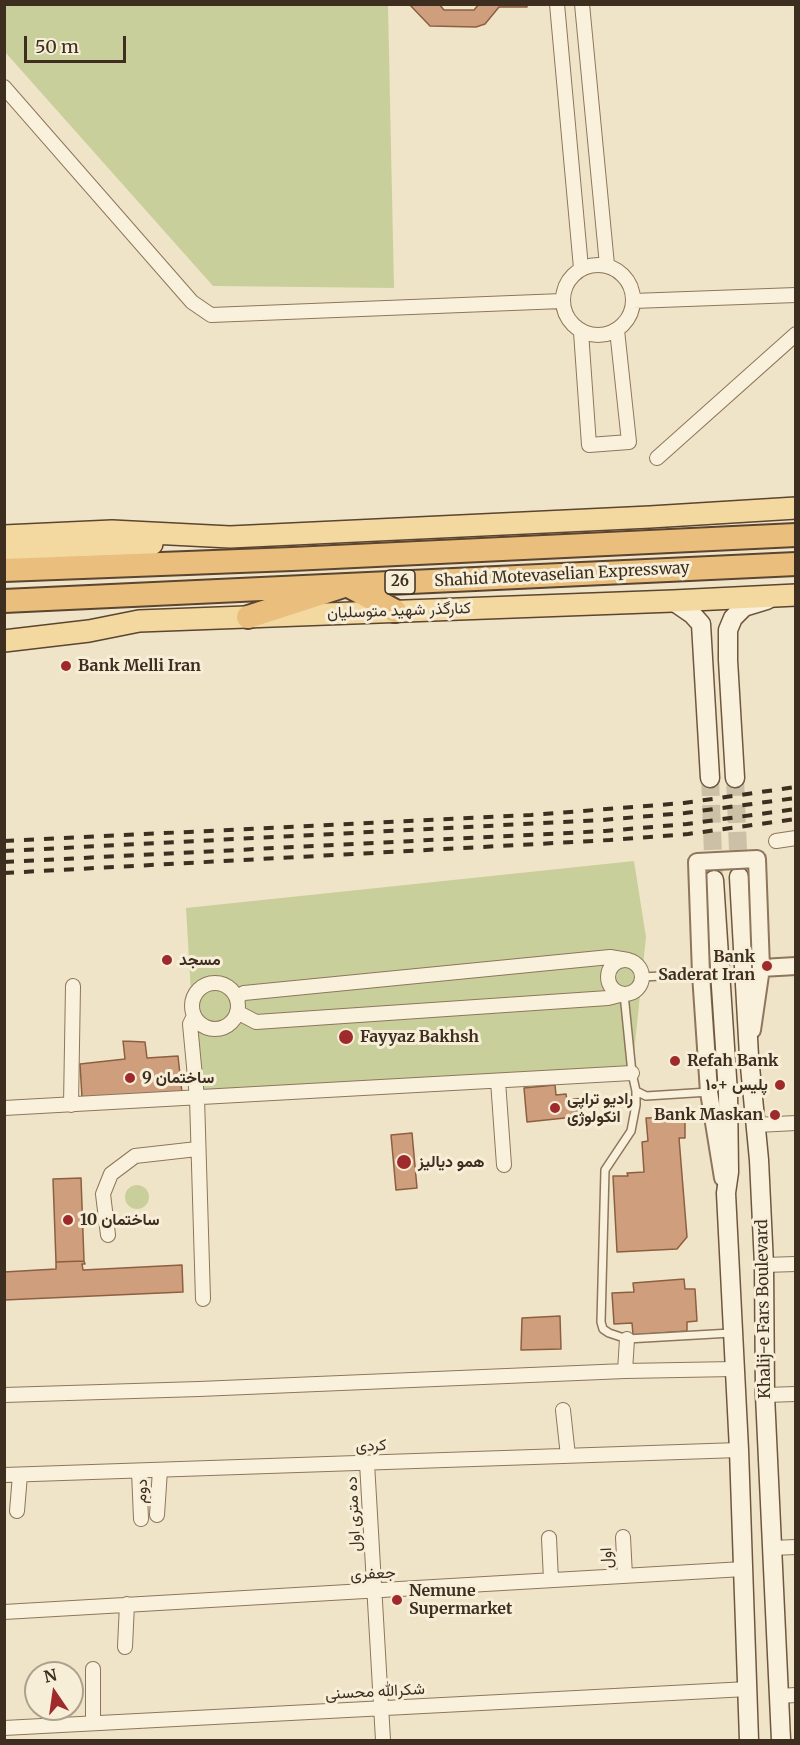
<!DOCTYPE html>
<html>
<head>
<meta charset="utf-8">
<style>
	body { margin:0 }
	#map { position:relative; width:800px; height:1745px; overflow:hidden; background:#f0e4c8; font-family:Merriweather,serif }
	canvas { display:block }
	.frame { position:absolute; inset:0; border:6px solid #3d2e20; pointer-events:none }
	.north { position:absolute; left:24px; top:1661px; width:60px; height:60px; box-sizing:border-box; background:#f7eed8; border:2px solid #ada18e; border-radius:50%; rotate:347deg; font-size:16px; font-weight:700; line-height:24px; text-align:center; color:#3d2e20 }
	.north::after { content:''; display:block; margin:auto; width:21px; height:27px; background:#9e2a2b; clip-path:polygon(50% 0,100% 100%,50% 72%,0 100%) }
	.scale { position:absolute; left:24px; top:36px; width:102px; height:27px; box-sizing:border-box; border:3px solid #3d2e20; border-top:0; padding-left:8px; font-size:18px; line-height:21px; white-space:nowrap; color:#3d2e20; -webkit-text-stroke:4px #f7eed8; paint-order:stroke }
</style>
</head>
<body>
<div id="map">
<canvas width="800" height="1745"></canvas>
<div class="frame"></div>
<div class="north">N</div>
<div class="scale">50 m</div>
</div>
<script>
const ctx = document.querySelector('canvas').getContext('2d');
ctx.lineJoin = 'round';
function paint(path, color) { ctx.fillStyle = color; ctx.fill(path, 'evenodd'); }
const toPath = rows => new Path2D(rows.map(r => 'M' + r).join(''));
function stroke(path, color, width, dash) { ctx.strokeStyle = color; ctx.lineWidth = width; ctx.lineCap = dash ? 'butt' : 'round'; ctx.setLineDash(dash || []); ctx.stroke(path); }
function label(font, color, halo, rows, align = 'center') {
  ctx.font = font + ' Merriweather,Vazirmatn,serif'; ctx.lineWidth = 6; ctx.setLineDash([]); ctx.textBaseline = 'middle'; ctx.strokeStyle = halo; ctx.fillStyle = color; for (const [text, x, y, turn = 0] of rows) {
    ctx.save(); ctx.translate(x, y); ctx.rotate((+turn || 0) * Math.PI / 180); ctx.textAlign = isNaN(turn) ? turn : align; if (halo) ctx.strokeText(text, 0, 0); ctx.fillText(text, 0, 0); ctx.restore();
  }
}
paint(toPath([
	[4,5,388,5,394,288,213,286,5,52],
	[634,861,646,937,632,1073,197,1098,186,908],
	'125 1197a12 12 0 1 1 24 0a12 12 0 1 1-24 0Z'
]), '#c9cf9b');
const building = toPath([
	[409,4,439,4,444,10,474,10,479,4,527,4,527,7,499,7,485,24,476,27,430,26,409,4],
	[123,1041,145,1042,147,1058,178,1056,182,1093,82,1098,80,1064,125,1059,123,1041],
	[555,1085,556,1095,566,1094,567,1100,583,1098,584,1116,527,1122,524,1088,555,1085],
	[685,1117,685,1138,679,1138,687,1237,677,1249,617,1252,613,1176,628,1176,627,1173,644,1172,642,1142,648,1141,646,1118,685,1117],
	[412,1133,417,1188,396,1190,391,1135,412,1133],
	[81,1178,84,1261,56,1262,53,1179,81,1178],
	[84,1261,85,1264,82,1264,83,1270,182,1265,183,1292,4,1300,4,1272,56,1269,56,1262,84,1261],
	[684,1279,685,1289,695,1289,697,1321,687,1322,687,1331,633,1335,632,1323,614,1324,612,1293,634,1292,633,1283,684,1279],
	[560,1316,561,1349,521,1350,522,1318,560,1316]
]);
paint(building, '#cf9f7d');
stroke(building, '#8d5f41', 1.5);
stroke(toPath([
	[710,778,714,880],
	[735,778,739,875]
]), '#ccc0a6', 18, [18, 9]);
const service = toPath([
	[642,977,701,974],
	[624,994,632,1073,636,1091,636,1105,631,1131,605,1170,601,1322,603,1329,609,1333,627,1339,731,1333],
	[636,1091,646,1096,709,1092]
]);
const minor = toPath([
	[557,4,581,268],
	[582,4,607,265],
	[4,87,192,302,211,315,562,301],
	'563 300a35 35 0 1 1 70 0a35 35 0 1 1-70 0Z',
	[633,301,796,295],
	[581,332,589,445,629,442,617,330],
	[657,458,796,334],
	[776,841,796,838],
	'608 977a17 17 0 1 1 34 0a17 17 0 1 1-34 0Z',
	'192 1006a23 23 0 1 1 46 0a23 23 0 1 1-46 0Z',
	[237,997,244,993,610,957,628,960],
	[237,1012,256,1022,608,998,624,994],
	[194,1016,190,1024,197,1098,203,1299],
	[498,1081,504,1165],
	[71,1105,73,986],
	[4,1108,632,1073],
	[757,1125,796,1123],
	[108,1235,103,1194,111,1174,135,1156,197,1149],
	[764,1265,796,1264],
	[625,1371,627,1339],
	[4,1395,199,1389,625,1371,734,1369],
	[765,1395,796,1394],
	[563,1410,568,1456],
	[367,1463,383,1740],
	[139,1471,141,1519],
	[4,1475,739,1450],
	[17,1511,20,1475],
	[157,1515,160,1470],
	[623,1537,625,1576],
	[549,1538,551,1580],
	[771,1548,796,1547],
	[4,1612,743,1569],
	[125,1647,127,1604],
	[779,1696,796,1695],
	[93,1723,93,1669],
	[4,1728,748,1689]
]);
const tertiary = toPath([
	[701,974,709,1092,723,1178],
	[752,1030,761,968,796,966]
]);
const secondary = toPath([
	[673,601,692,614,701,624,710,778],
	[735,778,728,660,728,630,733,618,744,607,767,600],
	[739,877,749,1056,759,1160,764,1265,765,1395,781,1740],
	[714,880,728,1093,729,1172,726,1193,739,1450,749,1740]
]);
const primary = toPath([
	[4,536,112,531,230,537,650,517,796,508],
	[4,553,152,544],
	[4,641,89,631,139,621,673,601,796,595]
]);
const trunk = toPath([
	[4,570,292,559,796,535],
	[4,601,796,564],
	[248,617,347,585,395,611]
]);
stroke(service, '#8d765c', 10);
stroke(minor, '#8d765c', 16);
stroke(tertiary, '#8d765c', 20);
stroke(secondary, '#6f573f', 21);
stroke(primary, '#5b4430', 24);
stroke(trunk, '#5b4430', 26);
stroke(service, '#faf1dc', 7);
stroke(minor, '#faf1dc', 14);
stroke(tertiary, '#faf1dc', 16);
stroke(secondary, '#faf1dc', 18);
stroke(primary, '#f3d9a0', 21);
stroke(trunk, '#eabe7c', 22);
stroke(toPath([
	[4,841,531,815,684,803,796,787],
	[4,851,602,820,685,813,796,798],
	[4,862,605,831,687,824,796,809],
	[4,873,610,840,688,834,796,819]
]), '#3d2e20', 4, [10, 10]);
const tertiaryBridge = toPath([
	[701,974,697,862,757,859,761,968]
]);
stroke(tertiaryBridge, '#8d765c', 20, []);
stroke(tertiaryBridge, '#faf1dc', 16);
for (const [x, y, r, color] of [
	[66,666,6,"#9e2a2b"],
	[167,960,6,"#9e2a2b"],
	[767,966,6,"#9e2a2b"],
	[346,1037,8,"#9e2a2b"],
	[675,1061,6,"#9e2a2b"],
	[130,1078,6,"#9e2a2b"],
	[780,1085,6,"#9e2a2b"],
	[555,1108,6,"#9e2a2b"],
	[775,1115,6,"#9e2a2b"],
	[404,1162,8,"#9e2a2b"],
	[68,1220,6,"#9e2a2b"],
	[397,1600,6,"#9e2a2b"]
]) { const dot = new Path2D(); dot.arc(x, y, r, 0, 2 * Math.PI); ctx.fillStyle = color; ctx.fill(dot); stroke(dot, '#f7eed8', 2); }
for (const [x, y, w] of [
	[400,582,30]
]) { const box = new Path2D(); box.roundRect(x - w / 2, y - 12, w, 24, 4.5); ctx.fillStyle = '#f7eed8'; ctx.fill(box); stroke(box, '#3d2e20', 1.5); }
label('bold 15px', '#3d2e20', null, [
	["26",400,582]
]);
label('16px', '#3d2e20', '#f7eed8', [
	["Shahid Motevaselian Expressway",562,575,-3],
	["کنارگذر شهید متوسلیان",399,611,-2],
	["Khalij-e Fars Boulevard",764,1309,-91],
	["کردی",371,1446,-2],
	["دوم",142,1491,-86],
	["ده متری اول",354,1514,-93],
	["اول",607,1558,-93],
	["جعفری",373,1574,-3],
	["شکرالله محسنی",375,1692,-3]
]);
label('bold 16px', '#3d2e20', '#f7eed8', [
	["Bank Melli Iran",78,666],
	["Bank",755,957,"right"],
	["Saderat Iran",755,975,"right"],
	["مسجد",179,960],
	["Fayyaz Bakhsh",360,1037],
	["Refah Bank",687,1061],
	["ساختمان 9",142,1078],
	["پلیس +۱۰",768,1085,"right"],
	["رادیو تراپی",567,1099],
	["انکولوژی",567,1117],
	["Bank Maskan",763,1115,"right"],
	["همو دیالیز",418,1162],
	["ساختمان 10",80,1220],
	["Nemune",409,1591],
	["Supermarket",409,1609]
], 'left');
</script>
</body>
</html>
